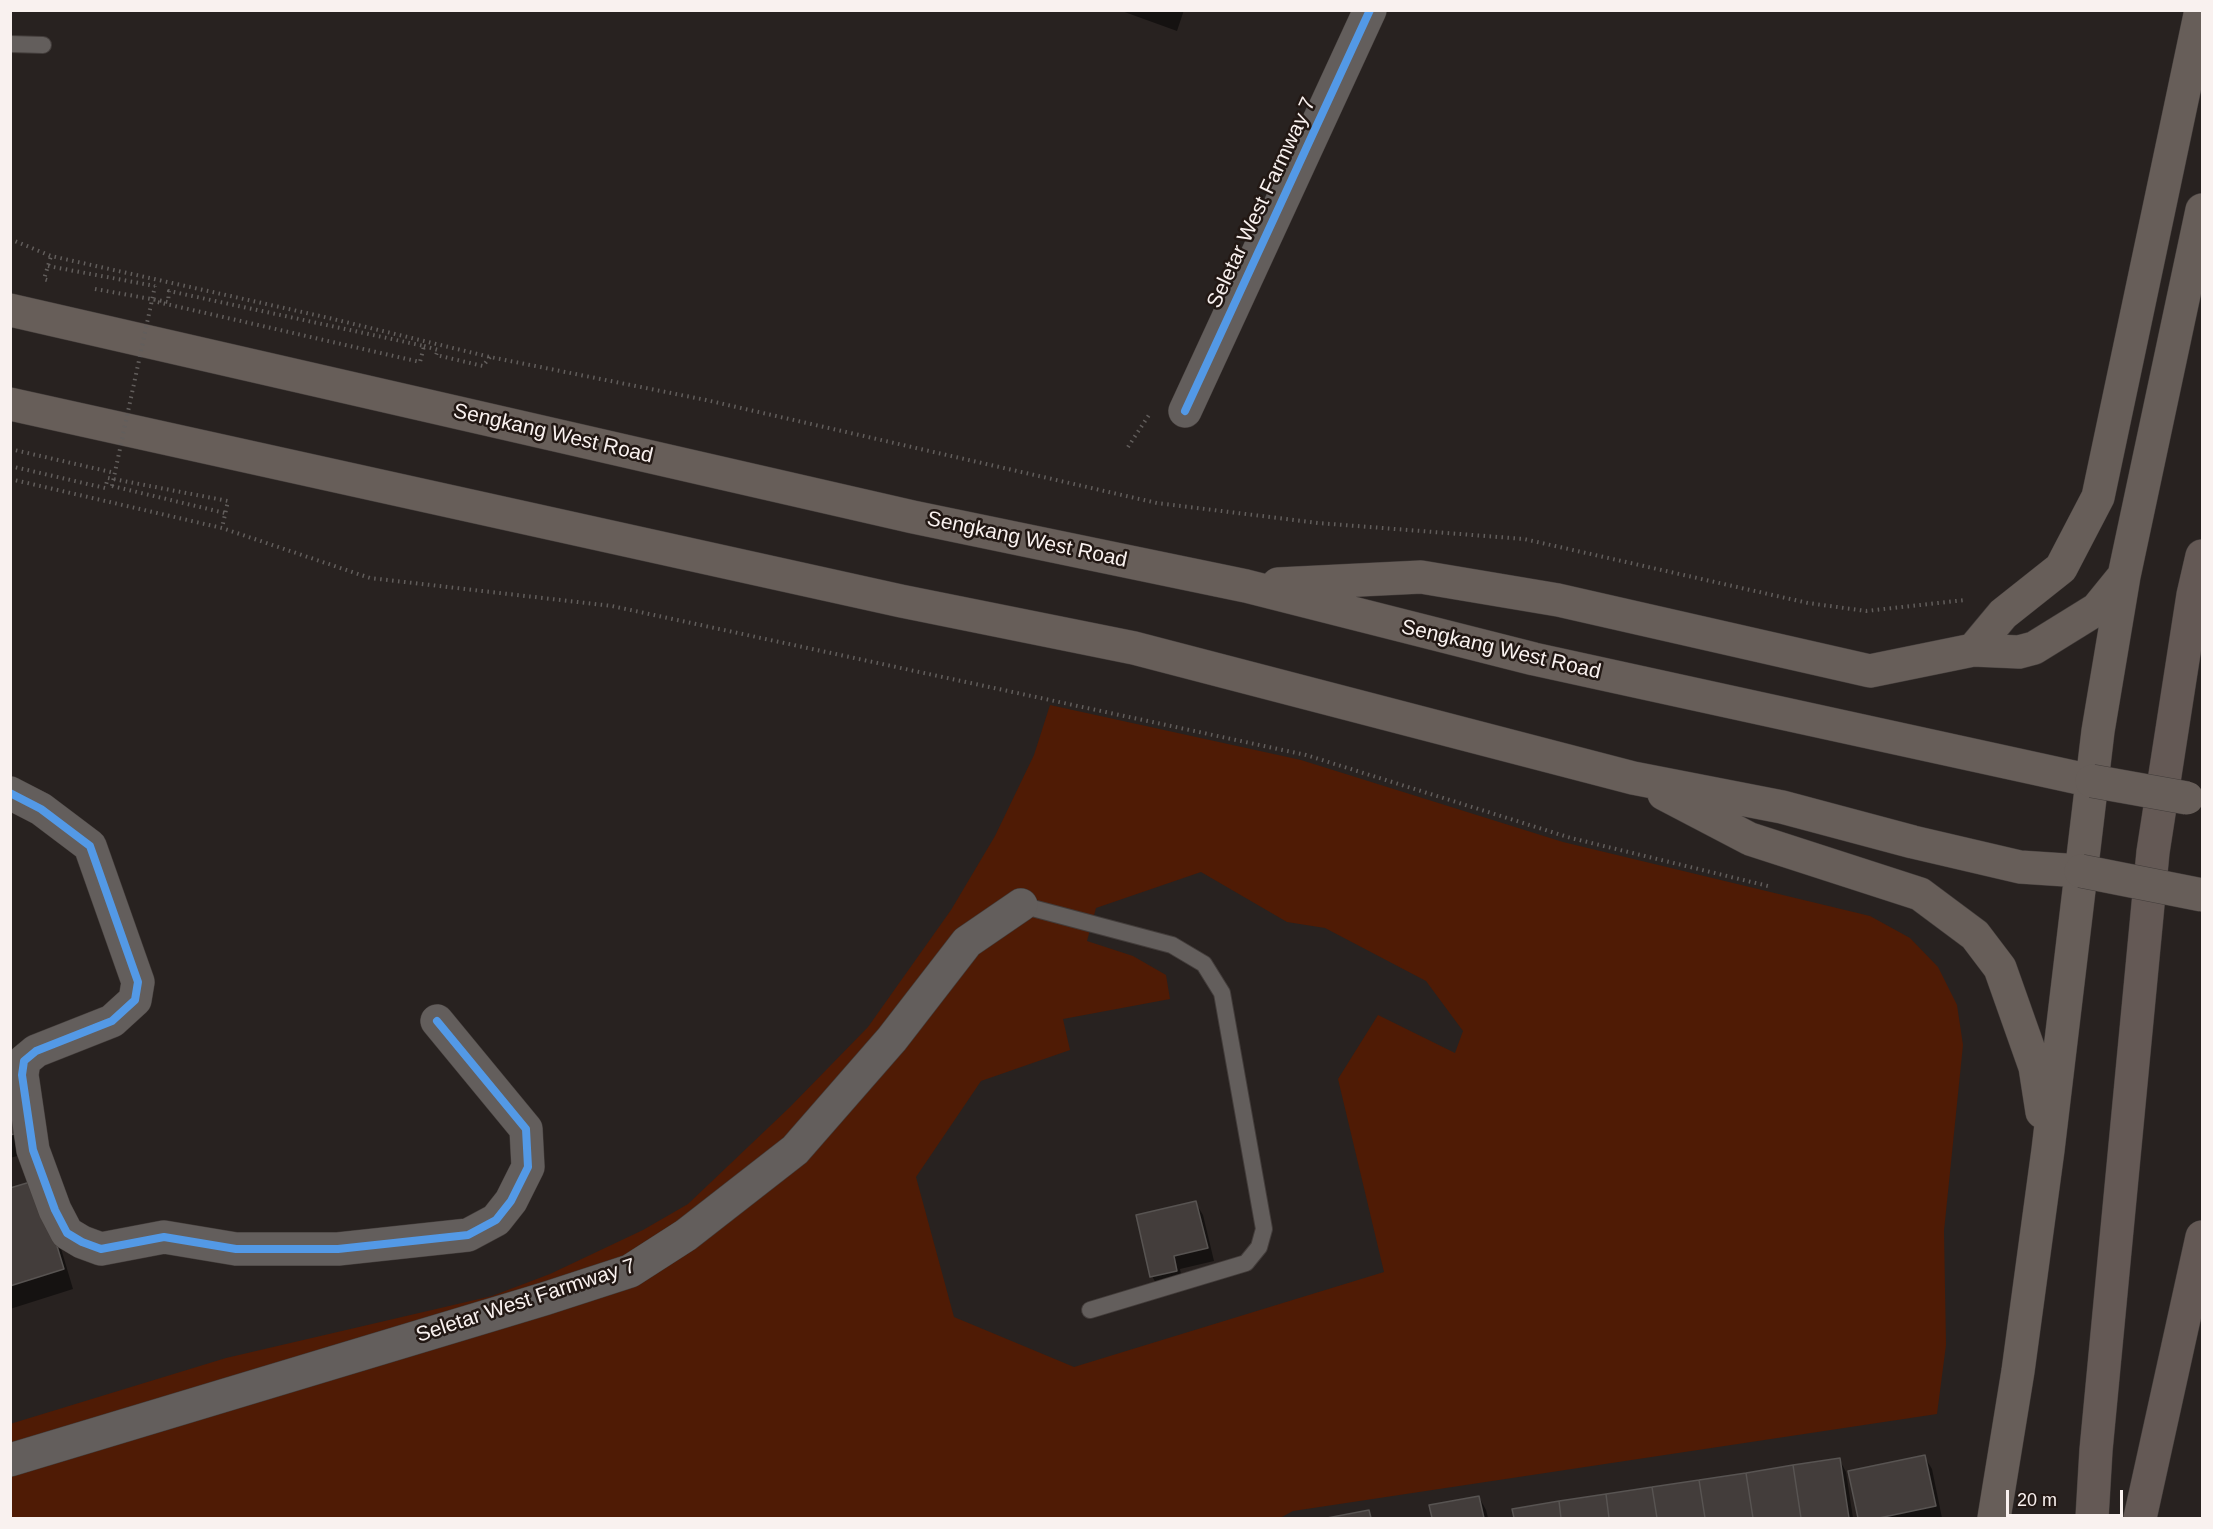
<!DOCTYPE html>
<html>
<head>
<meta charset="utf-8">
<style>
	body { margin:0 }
	#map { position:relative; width:2213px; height:1529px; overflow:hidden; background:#282220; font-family:Arial,sans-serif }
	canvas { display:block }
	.frame { position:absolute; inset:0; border:12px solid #f9f1ef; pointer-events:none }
	.scale { position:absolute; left:2006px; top:1490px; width:117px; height:27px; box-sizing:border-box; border:3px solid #f9f1ef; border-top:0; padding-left:8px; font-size:18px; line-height:21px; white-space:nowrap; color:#f9f1ef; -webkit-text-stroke:4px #221814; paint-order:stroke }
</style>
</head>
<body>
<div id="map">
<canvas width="2213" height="1529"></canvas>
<div class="frame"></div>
<div class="scale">20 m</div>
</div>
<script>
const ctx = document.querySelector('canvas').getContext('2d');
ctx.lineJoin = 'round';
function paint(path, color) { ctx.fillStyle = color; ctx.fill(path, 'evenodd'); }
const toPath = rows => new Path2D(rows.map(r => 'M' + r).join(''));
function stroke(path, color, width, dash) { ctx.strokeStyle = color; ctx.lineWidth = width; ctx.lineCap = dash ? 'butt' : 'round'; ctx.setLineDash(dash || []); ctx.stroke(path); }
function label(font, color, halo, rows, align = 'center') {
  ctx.font = font + ' Arial,sans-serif'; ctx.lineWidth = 5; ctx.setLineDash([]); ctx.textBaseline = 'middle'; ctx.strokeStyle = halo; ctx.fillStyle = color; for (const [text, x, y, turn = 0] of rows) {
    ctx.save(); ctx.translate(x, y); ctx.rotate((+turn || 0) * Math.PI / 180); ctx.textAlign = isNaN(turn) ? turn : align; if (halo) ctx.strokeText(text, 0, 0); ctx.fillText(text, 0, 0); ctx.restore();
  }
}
paint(toPath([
	[1050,705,1301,760,1563,842,1870,916,1910,938,1938,967,1957,1005,1963,1045,1944,1231,1946,1345,1937,1414,1293,1511,1280,1518,11,1518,10,1424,226,1358,492,1296,550,1274,643,1230,688,1204,790,1107,868,1027,951,910,995,836,1034,755],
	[1201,872,1287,922,1325,928,1426,981,1463,1031,1455,1053,1378,1015,1338,1079,1384,1272,1074,1367,954,1317,916,1177,981,1081,1070,1050,1063,1019,1170,999,1166,975,1133,956,1087,941,1096,908]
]), '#4f1b05');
paint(toPath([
	[1119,10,1184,10,1177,31],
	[10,1092,28,1153,10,1158],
	[10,1189,47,1201,73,1289,10,1309],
	[1195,1202,1203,1215,1214,1261,1180,1269,1183,1284,1159,1289,1152,1276],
	[1924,1456,1932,1469,1942,1518,1860,1518,1850,1472],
	[1839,1459,1846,1472,1853,1518,1515,1518,1514,1510],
	[1479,1497,1486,1510,1488,1518,1434,1518,1431,1507],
	[1368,1511,1372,1518,1336,1518]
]), '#0007');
const building = toPath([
	[10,1108,18,1133,10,1135,10,1108],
	[37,1180,64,1269,10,1286,10,1188,37,1180],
	[1196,1201,1208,1248,1174,1256,1177,1271,1150,1277,1136,1215,1196,1201],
	[1925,1455,1936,1506,1879,1518,1858,1518,1848,1471,1925,1455],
	[1840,1458,1849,1518,1801,1518,1793,1465,1840,1458],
	[1793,1465,1801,1518,1753,1518,1746,1473,1793,1465],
	[1746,1473,1753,1518,1705,1518,1699,1480,1746,1473],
	[1699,1480,1705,1518,1657,1518,1652,1487,1699,1480],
	[1652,1487,1657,1518,1609,1518,1606,1494,1652,1487],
	[1606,1494,1609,1518,1561,1518,1559,1501,1606,1494],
	[1479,1496,1484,1518,1432,1518,1429,1505,1479,1496],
	[1559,1501,1561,1518,1514,1518,1512,1509,1559,1501],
	[1369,1510,1371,1518,1327,1518,1369,1510]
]);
paint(building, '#433d3b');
stroke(building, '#585452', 1.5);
const lane = toPath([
	[10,44,43,45],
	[1021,905,1172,945,1204,964,1222,993,1264,1229,1259,1247,1246,1263,1090,1310]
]);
const street = toPath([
	[1185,411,1370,10],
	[10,793,41,809,90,846,138,982,135,1000,112,1021,36,1051,24,1061,22,1075,33,1150,55,1210,67,1233,82,1242,101,1249,164,1237,236,1249,338,1249,468,1235,496,1220,511,1201,528,1167,526,1129,437,1021],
	[10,1460,544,1299,630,1271,686,1235,795,1150,892,1039,967,942,1021,905]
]);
const primary = toPath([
	[10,310,913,517,1246,586,1534,659,2092,781],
	[10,404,901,601,1134,648,1633,778,1782,807,1913,842,2020,867,2081,871],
	[1278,584,1421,577,1558,600,1870,671,1973,650,2019,652,2034,648,2097,609,2123,577],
	[1973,650,2003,614,2061,568,2098,497,2201,10],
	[1664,794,1750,839,1920,894,1975,935,2000,968,2035,1067,2042,1112],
	[1994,1518,2018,1371,2048,1150,2098,731,2124,576,2202,210]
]);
const highway = toPath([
	[2092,1518,2096,1450,2153,852,2193,595,2202,556],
	[2140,1518,2202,1237]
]);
stroke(lane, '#433d3b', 18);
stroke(street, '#433d3b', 34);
stroke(primary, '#433d3b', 34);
stroke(highway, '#433d3b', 34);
stroke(toPath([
	[10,239,51,256,329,318,490,357,706,400,1157,503,1318,523,1524,539,1808,603,1866,611,1965,600],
	[48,266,155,286],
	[47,280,44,279,51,256],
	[95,289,168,302,169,291,424,346,420,362,153,301],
	[424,346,438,350,436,355,483,366,490,357],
	[1128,447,1149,415],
	[10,449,115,473],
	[10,466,105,488,108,478,228,501,222,528],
	[10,479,222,528,370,578,612,606,1306,755,1571,838,1768,886],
	[112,486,225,513]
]), '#625e5c', 4, [1.5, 4.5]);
stroke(lane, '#635e5c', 16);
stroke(street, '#635e5c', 33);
stroke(primary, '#675e59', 33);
stroke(highway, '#645955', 33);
const primaryBridge = toPath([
	[2092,781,2187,798],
	[2081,871,2202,895]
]);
stroke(primaryBridge, '#433d3b', 34, []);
stroke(toPath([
	[112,486,155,286]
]), '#625e5c', 4, [1.5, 4.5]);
stroke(primaryBridge, '#675e59', 33);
stroke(toPath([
	[1185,411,1370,10],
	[10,793,41,809,90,846,138,982,135,1000,112,1021,36,1051,24,1061,22,1075,33,1150,55,1210,67,1233,82,1242,101,1249,164,1237,236,1249,338,1249,468,1235,496,1220,511,1201,528,1167,526,1129,437,1021]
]), '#5399e6', 8);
label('21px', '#f9f1ef', '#221814', [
	["Seletar West Farmway 7",1262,203,-65],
	["Sengkang West Road",553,434,13],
	["Sengkang West Road",1027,540,12],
	["Sengkang West Road",1501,650,13],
	["Seletar West Farmway 7",526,1301,-18]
]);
</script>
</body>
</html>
